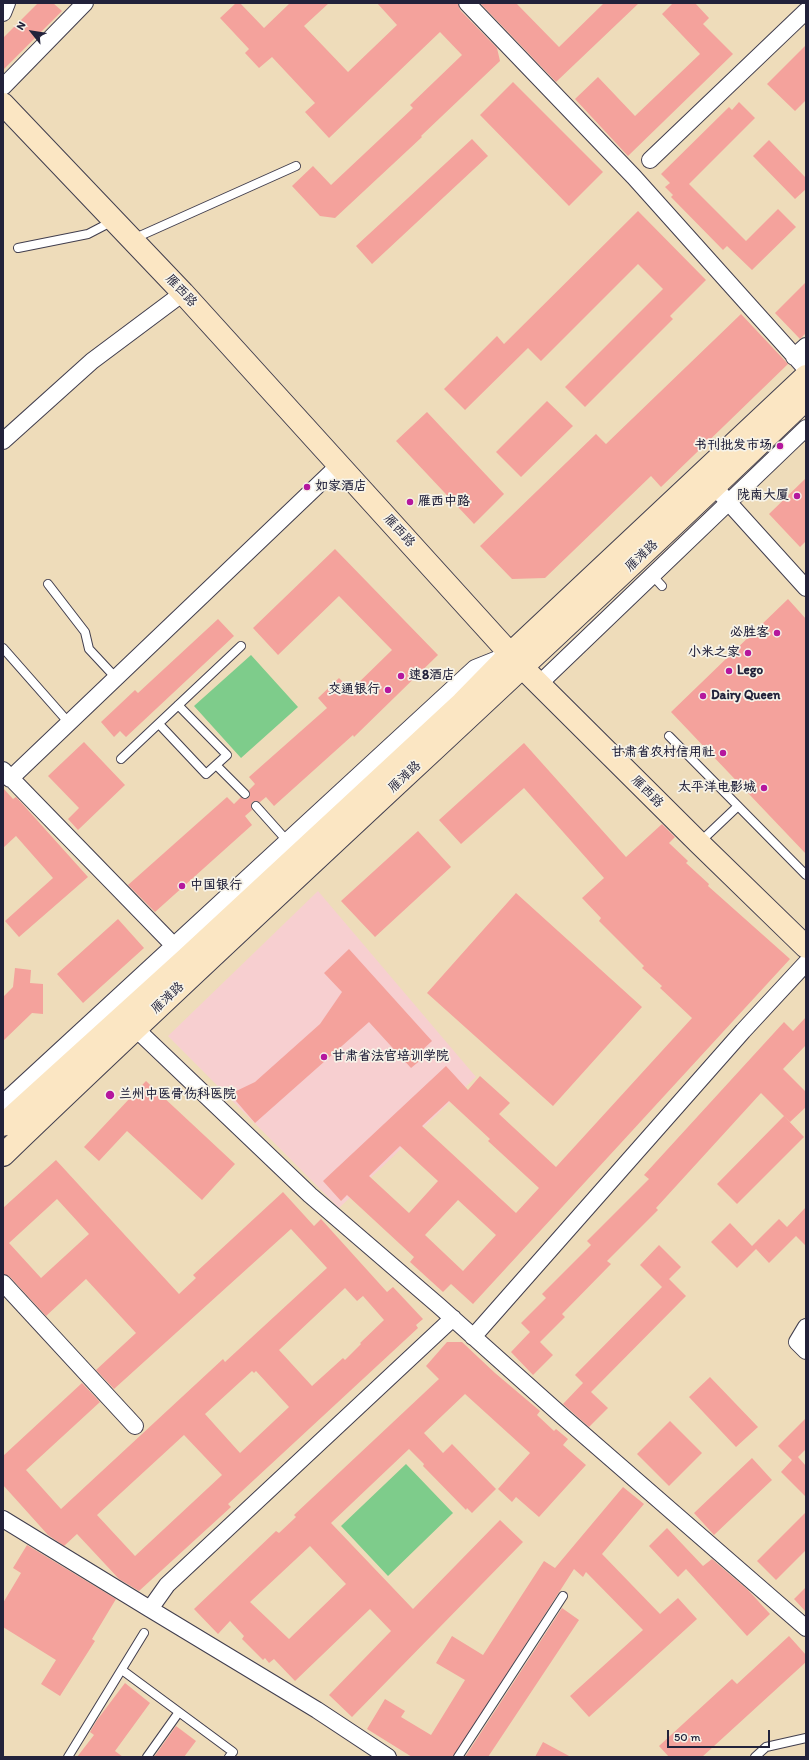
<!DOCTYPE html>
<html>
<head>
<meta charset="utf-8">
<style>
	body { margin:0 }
	#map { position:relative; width:809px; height:1760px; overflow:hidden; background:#eedcba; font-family:Itim,sans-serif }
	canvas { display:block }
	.frame { position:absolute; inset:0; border:4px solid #22223b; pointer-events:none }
	.north { position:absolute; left:12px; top:12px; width:40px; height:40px; -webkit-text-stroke:3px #f7f3e8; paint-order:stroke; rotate:300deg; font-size:11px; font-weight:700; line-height:16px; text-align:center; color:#22223b }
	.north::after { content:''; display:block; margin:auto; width:14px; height:18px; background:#22223b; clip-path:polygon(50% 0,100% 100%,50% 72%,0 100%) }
	.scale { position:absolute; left:667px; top:1730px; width:103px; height:18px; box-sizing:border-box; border:2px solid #22223b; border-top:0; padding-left:5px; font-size:12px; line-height:14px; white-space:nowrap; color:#22223b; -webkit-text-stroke:3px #f7f3e8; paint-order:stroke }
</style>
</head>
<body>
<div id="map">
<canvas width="809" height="1760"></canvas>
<div class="frame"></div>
<div class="north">N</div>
<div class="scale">50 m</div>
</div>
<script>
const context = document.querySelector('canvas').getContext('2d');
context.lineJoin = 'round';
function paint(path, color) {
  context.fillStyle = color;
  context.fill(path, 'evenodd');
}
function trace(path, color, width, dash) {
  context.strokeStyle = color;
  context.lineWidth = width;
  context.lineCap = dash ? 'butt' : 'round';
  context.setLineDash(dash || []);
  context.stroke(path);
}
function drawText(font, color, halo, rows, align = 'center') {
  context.font = font + ' Itim,"LXGW WenKai TC",sans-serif';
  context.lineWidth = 3.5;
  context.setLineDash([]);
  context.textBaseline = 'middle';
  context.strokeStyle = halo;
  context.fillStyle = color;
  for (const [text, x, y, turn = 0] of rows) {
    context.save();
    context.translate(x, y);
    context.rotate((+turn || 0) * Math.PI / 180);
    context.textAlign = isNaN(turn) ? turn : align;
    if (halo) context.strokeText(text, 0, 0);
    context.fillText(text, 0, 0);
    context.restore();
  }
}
const built = new Path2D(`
	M318,891L476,1077L339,1208L168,1036Z`);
const green = new Path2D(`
	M251,655L298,707L241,758L194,706Z
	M406,1464L453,1513L388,1576L341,1526Z`);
const building = new Path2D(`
	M38,3H53L62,11L3,70V38Z
	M236,3H240L264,28L290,3H329L304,26L348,72L397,25L377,3H458L460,10L497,48L500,61L421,136L422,137L335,218L320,216L292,186L313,166L331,185L413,108L410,105L462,55L440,32L329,138L305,112L315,103L272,57L259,68L245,53L249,49L220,18Z
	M480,3H516L559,47L604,3H639L556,82Z
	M673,3H695L709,18L703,24L733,54L628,156L575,99L598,77L635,116L700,54L662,14Z
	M806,45V100L795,111L767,84Z
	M513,82L603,172L569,206L480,115Z
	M739,102L755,118L689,184L746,241L778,209L796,227L752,270L727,246L723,250L671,197L673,195L665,187L670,183L661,174L729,107L732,110Z
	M472,139L488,156L372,264L356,246Z
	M769,140L806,178V189L795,199L753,156Z
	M638,211L706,280L670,316L673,319L585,407L565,387L663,289L638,264L541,361L528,348L465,410L444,389L497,336L504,344Z
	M806,282V333L800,339L775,313Z
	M741,314L788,364L661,487L651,476L545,578L512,579L480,546L596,434L606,444Z
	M547,401L573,426L521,477L496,452Z
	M427,412L504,494L474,524L396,441Z
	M806,478V541L800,547L769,514Z
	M335,549L438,655L354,737L353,735L274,806L266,797L260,802L255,801L252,802L251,807L252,810L245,816L252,825L155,912L128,885L227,797L234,804L241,797L244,799L249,798L250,795L249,790L255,784L249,777L327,708L318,698L339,678L351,690L392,650L339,596L278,655L253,628Z
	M788,599L806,619V854L671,712Z
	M218,619L234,636L126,737L120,731L114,737L101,722L135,690L138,693Z
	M84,742L125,785L78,830L68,819L79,808L48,776Z
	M524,743L626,857L662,824L675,837L669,843L688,861L686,863L709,884L708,886L790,959L473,1304L451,1284L443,1292L410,1262L414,1257L347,1195L341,1201L323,1181L446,1066L468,1090L480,1076L510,1103L499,1114L556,1167L692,1018L660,988L662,986L642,968L644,966L599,921L601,918L582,898L604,878L524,788L461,844L439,820ZM449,1101L490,1139L488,1141L539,1188L516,1213L422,1126ZM400,1146L438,1181L409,1213L369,1176ZM458,1200L496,1235L463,1271L425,1235Z
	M3,788L13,799L16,797L18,799L88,877L19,937L5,921L53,878L16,836L3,848Z
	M418,831L451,867L375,937L341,901Z
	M516,893L642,1007L553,1106L427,993Z
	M118,919L144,948L83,1003L57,974Z
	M349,949L432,1041L419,1053L423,1058L411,1068L369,1022L255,1123L230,1094L255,1082L320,1024L342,992L324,973Z
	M15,968L31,970L30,983L43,984V1014L32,1013L3,1041V997L13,987Z
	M806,1017V1045L783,1069L806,1092V1107L790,1122L761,1093L656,1208L658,1210L607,1261L611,1264L562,1314L565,1317L540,1342L553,1355L533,1375L511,1352L530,1332L521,1323L546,1298L542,1294L591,1245L587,1241L649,1179L644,1175L784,1022L793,1031Z
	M146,1081L235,1164L202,1200L127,1131L99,1161L84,1147Z
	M784,1116L804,1137L737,1204L717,1184Z
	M56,1160L179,1294L196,1278L193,1275L283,1192L314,1226L321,1219L387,1292L393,1287L423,1319L416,1325L418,1328L228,1504L231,1507L139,1591L119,1579L77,1534L64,1546L48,1535L3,1485V1456L82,1383L100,1402L26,1470L61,1509L223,1359L225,1362L327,1268L291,1229L114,1389L96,1370L136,1333L86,1279L46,1316L10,1277L3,1274V1208ZM57,1199L89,1234L41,1278L9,1243ZM345,1288L357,1301L363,1296L384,1320L360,1343L361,1344L345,1360L343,1358L312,1386L279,1350ZM252,1371L254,1373L256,1371L289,1407L240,1453L205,1414ZM184,1435L222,1475L135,1556L97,1515Z
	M806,1207V1246L796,1236L769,1263L756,1249L737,1268L711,1242L730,1223L752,1246L779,1219L787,1227Z
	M659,1245L681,1267L669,1279L686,1296L591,1392L608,1408L589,1427L563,1404L583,1383L575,1375L662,1287L640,1265Z
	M447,1342H462L495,1373L540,1411L537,1415L554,1431L556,1429L568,1439L563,1445L586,1465L539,1517L516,1497L512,1502L498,1489L530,1453L465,1394L424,1433L443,1453L452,1444L496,1489L472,1513L467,1508L466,1510L423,1466L424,1464L409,1449L331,1523L413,1609L500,1520L523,1542L352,1717L329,1695L391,1631L370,1609L295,1681L274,1659L269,1663L265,1658L263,1660L242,1639L244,1636L230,1621L218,1634L194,1609L276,1531L279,1533L296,1517L294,1515L439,1379L426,1366ZM310,1546L346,1584L289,1639L250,1602Z
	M710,1377L758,1427L736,1447L689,1397Z
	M806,1418V1449L798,1457L806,1466V1497L781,1472L792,1460L778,1446Z
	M670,1421L702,1453L669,1486L637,1454Z
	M752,1458L772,1480L714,1535L694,1513Z
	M623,1487L644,1504L602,1554L660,1614L678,1598L697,1619L589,1717L570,1696L643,1630L586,1572L583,1577L574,1569L453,1757H412L367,1729L385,1699L405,1711L401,1717L431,1735L465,1680L436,1663L452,1636L483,1655L544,1561L555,1568Z
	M806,1512V1550L776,1580L757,1561Z
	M667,1528L703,1566L712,1559L748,1590L770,1614L747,1636L686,1569L678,1577L649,1546Z
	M27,1545L116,1599L92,1639L95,1641L60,1696L41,1684L56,1660L3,1627V1603L21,1573L13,1568Z
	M806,1587V1612L794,1599Z
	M562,1608L579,1620L488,1757H465Z
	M789,1636L806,1655V1662L702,1757H669L659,1746L732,1679L737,1684Z
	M125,1683L150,1703L115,1751L123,1757H77L94,1735L90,1732L97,1720Z
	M176,1726L196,1741L184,1757H154Z
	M543,1742L571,1757H535Z`);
const lane = new Path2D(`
	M133,239L296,166
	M18,248L88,234L113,221
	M652,575L662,586
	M48,584L85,632L89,649L116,678
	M3,648L69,723
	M159,724L206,774L227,755L178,705
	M669,736L806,875
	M121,759L241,646
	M216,765L245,794
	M256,806L289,843
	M699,843L738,806
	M122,1670L233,1752L229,1757
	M68,1757L144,1633
	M147,1757L179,1712
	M458,1757L563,1596
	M755,1757L766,1747L806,1738`);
const street = new Path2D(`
	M467,3L634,177L806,369
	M3,13L7,3
	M3,87L85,3
	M650,160L806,11
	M794,357L806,346
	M3,441L92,361L183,293
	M721,494L806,588
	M539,684L806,428
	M3,770L182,954
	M10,779L339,465
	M135,1028L310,1195L439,1306L561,1415L806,1628
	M3,1103L475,668L505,656
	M3,1283L135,1426
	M806,1327L797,1342L806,1351
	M473,1337L743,1031L806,963
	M3,1519L150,1609
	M388,1757L317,1710L150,1609L167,1585L453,1318`);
const secondary = new Path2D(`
	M3,104L183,293L523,668L699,843L806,947
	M3,1125L186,959L462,703L510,654L806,376
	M3,1155C268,900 541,654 806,399`);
const markers = [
	[780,446,4,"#b5179e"],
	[307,487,4,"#b5179e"],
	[797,496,4,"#b5179e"],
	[410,502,4,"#b5179e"],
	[777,633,4,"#b5179e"],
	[748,653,4,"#b5179e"],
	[729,671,4,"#b5179e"],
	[401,676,4,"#b5179e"],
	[388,690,4,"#b5179e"],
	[703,696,4,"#b5179e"],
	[723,753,4,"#b5179e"],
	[764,788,4,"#b5179e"],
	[182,886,4,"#b5179e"],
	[324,1057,4,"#b5179e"],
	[110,1095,5,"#b5179e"]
];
const streetNames = [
	["雁西路",181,291,47],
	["雁西路",399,531,48],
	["雁滩路",642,556,-43],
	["雁滩路",405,777,-43],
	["雁西路",647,792,45],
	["雁滩路",168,998,-43]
];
const poiNames = [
	["书刊批发市场",772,446,"right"],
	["如家酒店",315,487],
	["陇南大厦",789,496,"right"],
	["雁西中路",418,502],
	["必胜客",769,633,"right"],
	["小米之家",740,653,"right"],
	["Lego",737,671],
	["速8酒店",409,676],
	["交通银行",380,690,"right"],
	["Dairy Queen",711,696],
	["甘肃省农村信用社",715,753,"right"],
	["太平洋电影城",756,788,"right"],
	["中国银行",190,886],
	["甘肃省法官培训学院",332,1057],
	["兰州中医骨伤科医院",119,1095]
];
paint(built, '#f7cfd0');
paint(green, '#7ecc8b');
paint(building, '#f4a29c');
trace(lane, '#413e4e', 10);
trace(street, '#413e4e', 18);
trace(secondary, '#413e4e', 24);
trace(lane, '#fff', 8);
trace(street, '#fff', 16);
trace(secondary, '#fbe6c3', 22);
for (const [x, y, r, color] of markers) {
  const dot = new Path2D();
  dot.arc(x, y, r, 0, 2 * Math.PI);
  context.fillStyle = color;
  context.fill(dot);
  trace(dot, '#f7f3e8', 1.5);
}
drawText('13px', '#22223b', '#f7f3e8', streetNames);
drawText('bold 13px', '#22223b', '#f7f3e8', poiNames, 'left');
</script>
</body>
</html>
